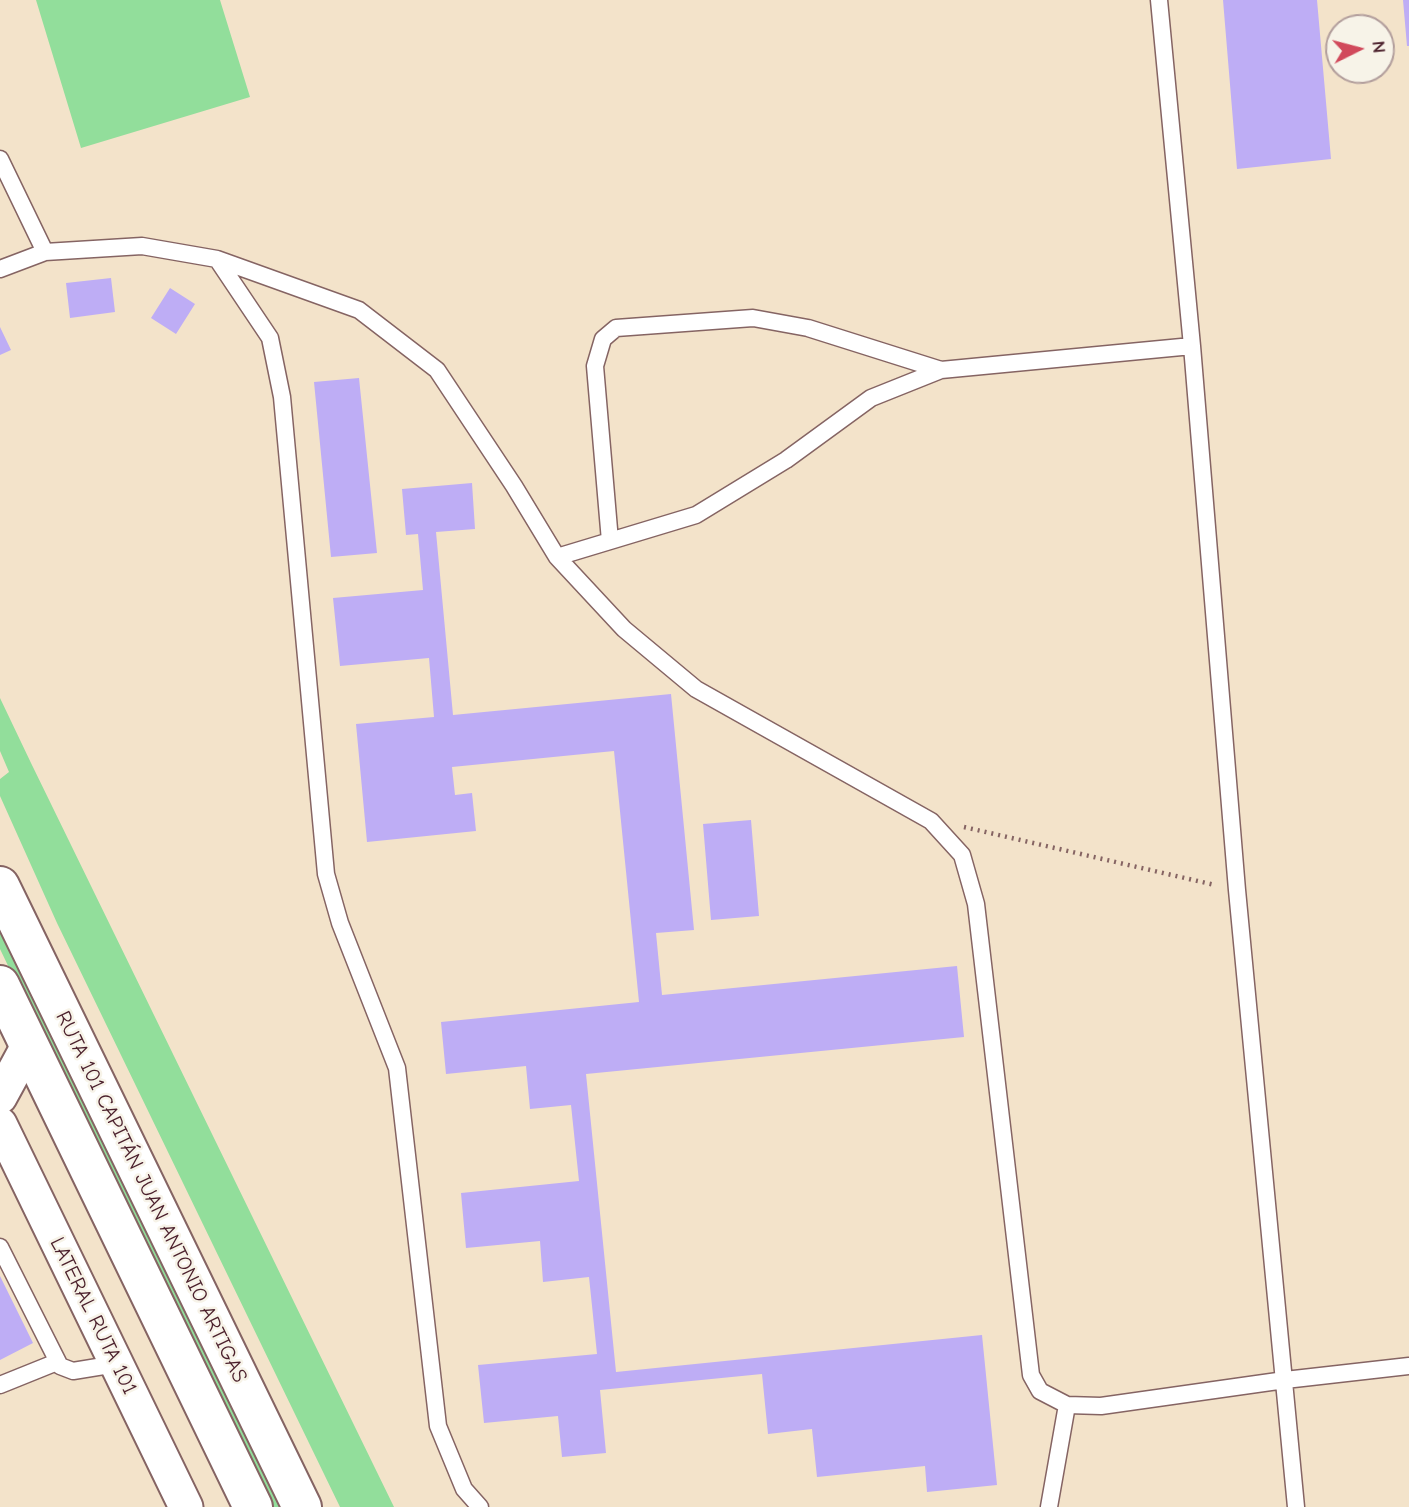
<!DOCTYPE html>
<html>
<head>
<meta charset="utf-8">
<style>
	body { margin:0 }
	#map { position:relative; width:1409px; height:1507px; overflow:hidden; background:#f3e3ca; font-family:"Comic Neue",sans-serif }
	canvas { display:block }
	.north { position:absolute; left:1325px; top:14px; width:70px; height:70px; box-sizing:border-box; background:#f7f3e8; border:2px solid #b29e9c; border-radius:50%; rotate:84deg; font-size:19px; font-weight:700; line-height:28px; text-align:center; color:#4a1f2b }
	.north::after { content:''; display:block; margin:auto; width:24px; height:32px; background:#d1495b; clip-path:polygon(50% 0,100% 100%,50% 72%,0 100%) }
</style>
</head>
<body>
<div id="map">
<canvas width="1409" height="1507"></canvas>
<div class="north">N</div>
</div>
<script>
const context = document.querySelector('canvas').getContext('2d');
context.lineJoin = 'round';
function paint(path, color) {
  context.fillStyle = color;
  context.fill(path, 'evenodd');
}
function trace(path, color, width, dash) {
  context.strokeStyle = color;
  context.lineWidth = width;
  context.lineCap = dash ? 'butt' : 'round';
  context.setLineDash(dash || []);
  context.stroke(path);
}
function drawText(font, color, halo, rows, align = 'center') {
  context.font = font + ' "Comic Neue",sans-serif';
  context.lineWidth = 5;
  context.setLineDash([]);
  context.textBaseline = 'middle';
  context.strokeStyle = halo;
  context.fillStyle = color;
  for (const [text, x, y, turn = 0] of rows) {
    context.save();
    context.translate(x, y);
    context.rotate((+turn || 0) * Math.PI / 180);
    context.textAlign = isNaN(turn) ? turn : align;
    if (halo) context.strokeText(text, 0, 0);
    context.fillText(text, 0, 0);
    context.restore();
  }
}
const green = new Path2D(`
	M36,0H220L250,97L81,148Z
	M0,698L31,763L394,1507H340L57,923L0,796V779L9,772L0,751Z
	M0,925L280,1507H268L0,949Z`);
const building = new Path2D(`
	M1223,0H1317L1331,159L1237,169Z
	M1403,0H1409V46H1407Z
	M111,278L115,312L70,318L66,283Z
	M170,288L195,304L176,334L151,318Z
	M0,327L11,350L0,355Z
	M359,378L377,553L331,557L314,382Z
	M472,483L475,529L436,532L453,715L671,694L694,930L656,933L662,995L957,966L964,1037L586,1074L616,1372L982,1335L997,1485L927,1492L925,1466L817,1477L812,1429L768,1434L762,1374L600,1390L606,1453L562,1457L558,1416L484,1423L478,1365L597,1354L589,1277L543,1282L540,1241L466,1248L461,1193L579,1181L571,1105L530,1109L526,1066L446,1074L441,1022L639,1002L614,751L452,767L455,795L472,793L476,831L367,842L356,724L434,717L429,658L340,666L333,598L423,590L418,534L406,535L402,489Z
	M751,820L759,916L711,920L703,824Z
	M0,1276L33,1343L0,1360Z`);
const path = new Path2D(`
	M964,827L1215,885`);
const lane = new Path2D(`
	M1159,0L1192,346L1237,890L1296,1507
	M0,159L45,252
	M217,259L270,338L282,397L326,874L340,923L397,1068L438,1426L464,1489L480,1507
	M0,269L45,252L142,246L217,259L359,310L437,370L514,486L557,557L624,629L696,689L931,821L962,855L976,904L1031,1375L1040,1391L1067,1405L1101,1406L1285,1380L1409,1366
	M610,541L595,366L603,339L616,328L753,318L808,328L941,370
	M557,557L696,515L786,460L871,398L941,370L1192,346
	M0,1247L60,1366L73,1371L116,1364
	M0,1385L57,1362
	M1049,1507L1067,1405`);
const street = new Path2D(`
	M0,1097L29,1044
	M0,1124L186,1507`);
const highway = new Path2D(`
	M0,886L302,1507
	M0,985L253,1507`);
const streetNames = [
	["RUTA 101 CAPITÁN JUAN ANTONIO ARTIGAS",151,1197,64],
	["LATERAL RUTA 101",93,1316,64]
];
paint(green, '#92de9b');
paint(building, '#beadf5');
trace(lane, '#856463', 19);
trace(street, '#856463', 37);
trace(highway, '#856463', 42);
trace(path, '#856463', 4.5, [2, 5]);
trace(lane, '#fff', 16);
trace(street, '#fff', 33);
trace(highway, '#fff', 38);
drawText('21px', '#4a1f2b', '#f7f3e8', streetNames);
</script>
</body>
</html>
